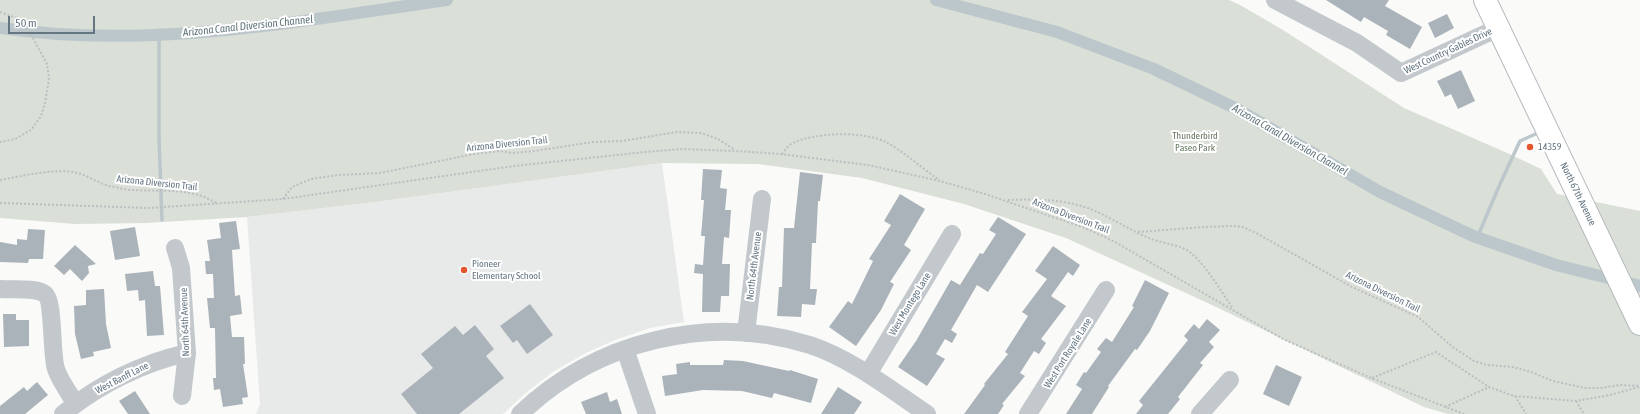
<!DOCTYPE html>
<html>
<head>
<meta charset="utf-8">
<style>
	body { margin:0 }
	#map { position:relative; width:1640px; height:414px; overflow:hidden; background:#fafaf8; font-family:"Asap Condensed",sans-serif }
	canvas { display:block }
	.scale { position:absolute; left:8px; top:16px; width:87px; height:18px; box-sizing:border-box; border:2px solid #657683; border-top:0; padding-left:5px; font-size:12px; line-height:14px; white-space:nowrap; color:#657683; -webkit-text-stroke:3px #fff; paint-order:stroke }
</style>
</head>
<body>
<div id="map">
<canvas width="1640" height="414"></canvas>
<div class="scale">50 m</div>
</div>
<script>
const context = document.querySelector('canvas').getContext('2d');
context.lineJoin = 'round';
function paint(path, color) {
  context.fillStyle = color;
  context.fill(path, 'evenodd');
}
function trace(path, color, width, dash) {
  context.strokeStyle = color;
  context.lineWidth = width;
  context.lineCap = dash ? 'butt' : 'round';
  context.setLineDash(dash || []);
  context.stroke(path);
}
function drawText(font, color, halo, rows, align = 'center') {
  context.font = font + ' "Asap Condensed",sans-serif';
  context.lineWidth = 4;
  context.setLineDash([]);
  context.textBaseline = 'middle';
  context.strokeStyle = halo;
  context.fillStyle = color;
  for (const [text, x, y, turn = 0] of rows) {
    context.save();
    context.translate(x, y);
    context.rotate((+turn || 0) * Math.PI / 180);
    context.textAlign = isNaN(turn) ? turn : align;
    if (halo) context.strokeText(text, 0, 0);
    context.fillText(text, 0, 0);
    context.restore();
  }
}
const built = new Path2D(`
	M662,163L684,322L650,328L615,340L586,353L553,372L528,391L503,414H256L260,404L247,217L375,202Z`);
const green = new Path2D(`
	M0,0H1229L1242,6L1283,30L1404,108L1505,152L1541,169L1557,194L1640,211V414H1448L1424,407L1212,305L1066,238L964,204L862,178L758,164L662,163L375,202L247,217L146,223L75,224L0,218Z`);
const stream = new Path2D(`
	M159,36V138L162,220
	M1477,238L1500,184L1520,141L1540,132`);
const canal = new Path2D(`
	M936,0L1057,32L1154,69L1237,109L1380,192L1473,236L1556,265L1640,286
	M0,28C150,50 299,21 447,0`);
const building = new Path2D(`
	M1326,0H1389L1385,6L1422,27L1410,49L1386,35L1388,31L1364,17L1361,22Z
	M1447,14L1454,28L1435,38L1428,23Z
	M1461,70L1475,101L1458,109L1451,94L1445,97L1437,81Z
	M703,169L722,170L720,188L727,189L725,210H731L729,238L724,237L722,264H730L729,296H721L720,312H702L703,274L694,273L695,264L703,265L705,236H701L704,200H701Z
	M800,172L823,175L820,201H818L816,243H812L810,289H817L815,305L802,304L801,317L777,316L779,287H782L784,228H794Z
	M900,194L925,209L904,245L911,250L890,282L894,284L881,310L856,346L829,327L848,301L852,304L873,261L869,259L891,225L884,221Z
	M998,217L1026,234L988,292L977,285L951,330L957,334L952,343L945,339L936,354L945,359L927,386L898,367L916,341L951,280L960,285L980,253L983,254L996,234L989,230Z
	M236,221L240,249L232,250L235,296L240,295L242,314L230,316L232,337H244L245,364H243L248,397L242,398L243,404L223,407L220,389L214,390L213,378H216L215,328H210L207,298H214L213,274H206L205,261H210L207,240L221,238L219,223Z
	M135,227L140,256L115,260L110,231Z
	M28,229L45,230L43,259H29L28,263L0,262V242L17,245V239L27,240Z
	M75,245L96,264L88,266L89,273L82,281L70,269L64,275L54,266Z
	M1053,246L1080,265L1073,276L1068,272L1051,296L1066,306L1041,339L1046,343L1039,354L1034,351L1020,373L1025,376L1002,404L1004,405L998,414H964L985,385L984,384L1008,354L1005,352L1028,316L1022,312L1047,279L1035,271Z
	M153,271L155,286H160L164,335L147,336L145,300L139,301L138,290L127,291L125,274Z
	M1145,280L1169,293L1150,331L1137,350L1135,349L1108,386L1109,387L1092,414H1066L1082,389L1076,385L1084,372L1086,373L1101,352L1097,349L1106,338L1112,342L1134,307L1132,306Z
	M104,289L106,324L111,348L93,352L94,356L81,359L75,334L74,306L86,305V290Z
	M530,304L553,335L527,354L517,340L513,343L500,326Z
	M3,314H16V320H29V346L4,347Z
	M1207,319L1220,330L1209,342L1214,347L1200,363L1203,365L1178,397L1180,399L1168,414H1136L1143,405L1139,401L1188,340L1184,336L1194,324L1199,329Z
	M475,325L494,349L486,356L504,378L459,414H417L401,394L433,368L421,354L455,326L463,335Z
	M724,360L743,361L789,371L790,370L818,379L811,403L774,393L772,398L742,391L703,390L665,396L662,376L677,374L676,364L690,362V365H723Z
	M1276,365L1302,377L1289,406L1263,394Z
	M37,382L48,395L25,414H0V406L24,387L27,391Z
	M838,387L862,402L854,414H821Z
	M135,391L150,414H128L119,401Z
	M607,392L610,402L617,399L622,414H586L581,402Z`);
const path = new Path2D(`
	M0,12L17,18L26,25L47,64L49,79L45,103L41,116L31,130L15,139L0,142
	M782,154C785,151 788,145 793,143C816,132 863,131 886,142C904,152 922,168 939,180
	M0,180C23,176 49,169 73,172C86,174 98,183 109,186C117,187 125,190 133,190C162,192 191,187 216,203
	M283,199L292,187L311,179L338,175L380,173L474,154L499,151L513,153L534,151L593,142L622,141L677,132L701,133L718,139L735,150
	M1008,200C1037,199 1068,199 1095,211C1114,219 1131,231 1149,238C1162,244 1182,244 1192,254C1208,268 1220,290 1232,307
	M0,203L149,208L283,199L514,166L645,152L682,149L736,151L781,154L868,165L940,181L985,194L1085,228L1115,242L1283,339L1371,378L1464,414
	M1138,232L1204,227L1233,226L1243,227L1258,234L1352,287L1418,317L1454,348L1474,361L1487,365L1513,367L1531,372L1553,381L1585,388H1601L1620,385L1640,386
	M1372,378L1436,352L1489,387L1514,396L1576,401L1610,395L1639,387
	M1515,396L1526,414
	M1576,401L1584,414
	M1445,407L1489,387`);
const minor = new Path2D(`
	M1275,0L1357,43L1401,73L1498,28
	M175,248L181,268L187,353L182,396
	M0,289C13,290 35,287 45,294C54,301 51,354 56,369C60,381 69,393 76,404
	M746,333L762,199
	M625,349L647,414
	M868,374L952,234
	M63,414C98,385 142,363 187,353
	M520,414C596,341 708,313 810,345C852,359 890,389 927,414
	M1028,414L1106,290
	M1200,414L1230,380`);
const major = new Path2D(`
	M1485,0L1640,324`);
const markers = [
	[1530,147,4,"#e4572e"],
	[464,270,4,"#e4572e"]
];
const streetNames = [
	["West Country Gables Drive",1448,51,-25],
	["Arizona Diversion Trail",507,144,-6],
	["Arizona Diversion Trail",157,183,6],
	["North 67th Avenue",1578,194,64],
	["Arizona Diversion Trail",1071,216,21],
	["North 64th Avenue",754,266,-83],
	["Arizona Diversion Trail",1383,292,26],
	["West Montego Lane",910,304,-59],
	["North 64th Avenue",185,322,-92],
	["West Port Royale Lane",1068,353,-58],
	["West Banff Lane",122,378,-27]
];
const parkNames = [
	["Thunderbird",1195,136],
	["Paseo Park",1195,148]
];
const poiNames = [
	["14359",1538,147],
	["Pioneer",472,264],
	["Elementary School",472,276]
];
const waterNames = [
	["Arizona Canal Diversion Channel",248,26,-6],
	["Arizona Canal Diversion Channel",1290,140,30]
];
paint(built, '#e8e9e9');
paint(green, '#dadfd7');
trace(stream, '#bbc7cb', 3.5);
trace(canal, '#bbc7cb', 12);
paint(building, '#aab3b9');
trace(major, '#b5babe', 24);
trace(path, '#bbbfc2', 2, [2, 2]);
trace(minor, '#c3c8cc', 18);
trace(major, '#fff', 22);
for (const [x, y, r, color] of markers) {
  const dot = new Path2D();
  dot.arc(x, y, r, 0, 2 * Math.PI);
  context.fillStyle = color;
  context.fill(dot);
  trace(dot, '#fff', 1.5);
}
drawText('10px', '#657683', '#fff', streetNames);
drawText('10px', '#687a64', '#fff', parkNames);
drawText('10px', '#657683', '#fff', poiNames, 'left');
drawText('italic 11px', '#60757c', '#fff', waterNames);
</script>
</body>
</html>
